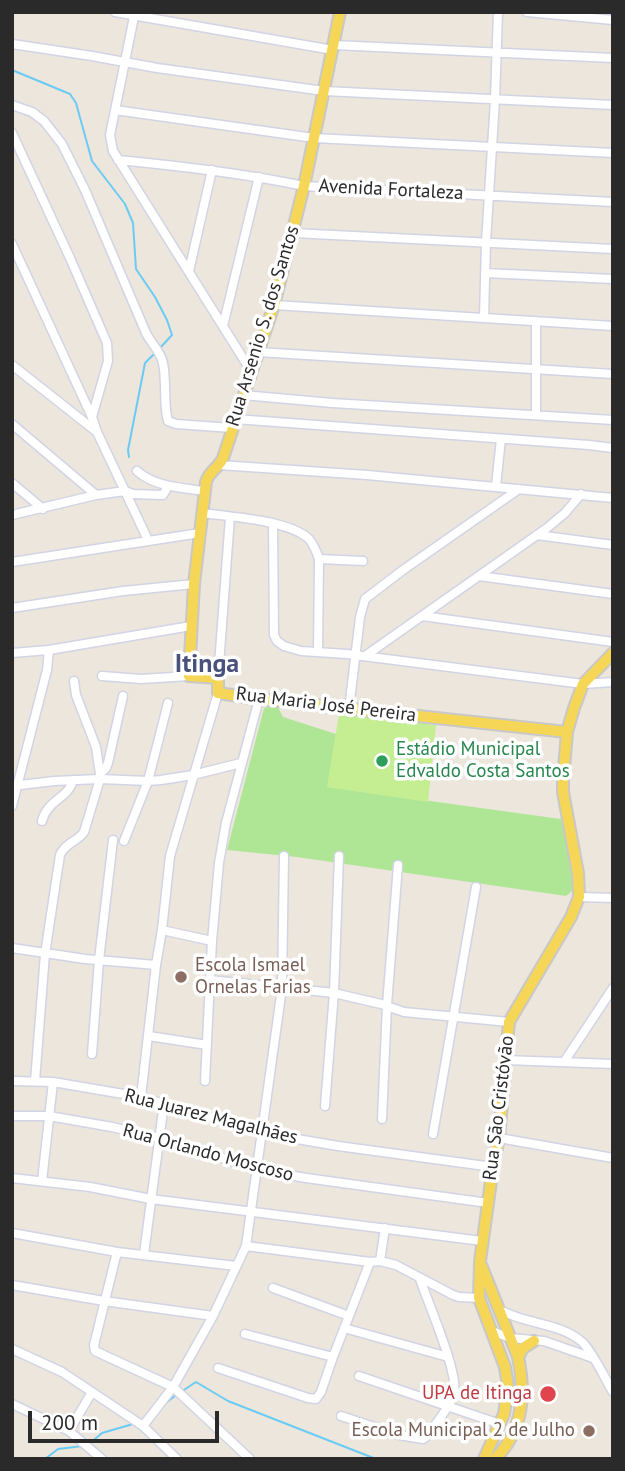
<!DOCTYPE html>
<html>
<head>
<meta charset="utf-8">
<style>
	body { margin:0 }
	#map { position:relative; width:625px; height:1471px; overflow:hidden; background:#ede6dc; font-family:"PT Sans",sans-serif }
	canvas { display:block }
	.frame { position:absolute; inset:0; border:14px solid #2a2a2a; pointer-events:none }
	.scale { position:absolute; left:28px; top:1411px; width:191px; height:32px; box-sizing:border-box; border:4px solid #2a2a2a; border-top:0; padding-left:9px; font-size:21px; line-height:24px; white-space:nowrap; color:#2a2a2a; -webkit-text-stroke:5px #fff; paint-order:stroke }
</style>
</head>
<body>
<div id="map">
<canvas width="625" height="1471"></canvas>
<div class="frame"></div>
<div class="scale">200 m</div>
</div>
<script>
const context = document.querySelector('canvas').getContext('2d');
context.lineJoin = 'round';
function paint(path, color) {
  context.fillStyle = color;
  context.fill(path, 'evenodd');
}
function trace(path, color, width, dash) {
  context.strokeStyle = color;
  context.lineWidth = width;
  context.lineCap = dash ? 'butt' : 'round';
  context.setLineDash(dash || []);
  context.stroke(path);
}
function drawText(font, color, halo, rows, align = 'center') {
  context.font = font + ' "PT Sans",sans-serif';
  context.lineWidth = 7;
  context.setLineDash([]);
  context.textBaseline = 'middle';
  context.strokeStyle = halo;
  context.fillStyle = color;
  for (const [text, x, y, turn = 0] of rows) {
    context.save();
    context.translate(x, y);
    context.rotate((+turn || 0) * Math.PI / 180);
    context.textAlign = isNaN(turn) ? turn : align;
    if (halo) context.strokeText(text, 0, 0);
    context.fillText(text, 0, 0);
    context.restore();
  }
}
const green = new Path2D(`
	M277,705L283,717L336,734L328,787L568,820L579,885L566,896L297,857L227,850L264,708Z`);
const pitch = new Path2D(`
	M339,714L436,725L428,802L327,787Z`);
const stream = new Path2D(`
	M12,70L70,94L76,103L92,161L125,204L133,223L136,269L155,297L167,320L172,335L160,348
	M129,457L128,450L145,363L156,352
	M181,1392L196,1382L228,1401L376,1459
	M167,1402L176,1395
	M88,1445L102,1433L133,1424
	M45,1459L58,1449L83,1446`);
const minor = new Path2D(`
	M115,12L333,50
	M135,12L110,135L113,151L251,371
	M527,12L613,20
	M12,44L92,56L157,68L324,91L613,105
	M334,45L613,58
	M12,105L32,112L44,121L62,144L85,190L146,333C151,343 161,352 163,363C167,382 163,405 168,421L176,424L232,428
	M115,110L314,138L613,153
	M12,133L70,258L107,343L108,361L92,417
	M118,160C181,166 242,173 304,186L613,202
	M293,233L613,249
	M12,244L92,417L97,432L148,540
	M189,271L212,170
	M485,273L613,279
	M274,305L613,326
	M484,318L486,242L495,100L498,12
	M223,326L259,177
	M258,352L613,374
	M12,365L97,432
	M243,395L332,403L613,420
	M536,414V321
	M235,419L589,445L613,448
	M12,424L96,495
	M219,465L367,475L613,498
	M137,471C155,487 182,488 205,491
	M12,483L43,509
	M496,486L501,439
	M203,513C231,517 289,520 309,539C314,545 317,553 319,559L318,652
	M12,515L96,495L125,491L133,494L163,495L168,486
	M273,523L274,635L277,641L284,646L301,651L347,654L583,684L613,682
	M537,535L613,545
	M319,559L363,561
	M12,562L200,533
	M479,576L613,594
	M12,608L123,591L194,584
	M422,616L613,642
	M12,653L49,650L191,626
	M365,656L547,528L565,513L581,494
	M102,676L141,679L189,676
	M218,678L230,517
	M349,709L360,617L365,599L403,570L519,489
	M100,774L106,768L108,763L123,696
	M12,786L54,781L100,779L148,781L161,780L193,775L241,763
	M12,806L47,670L49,650
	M42,821C48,799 69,798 73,780
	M124,841L148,781L168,703
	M579,897L613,898
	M162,930L212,941
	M12,948L85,959L156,965
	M210,980L334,993L381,1004L404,1012L509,1022
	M149,1036L207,1045
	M92,1054L99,960L113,840
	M506,1060L613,1064
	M564,1062L613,988
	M12,1081L53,1082L141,1097L262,1133L338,1146L493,1167
	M35,1081L45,954L60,855C65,843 77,842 84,832L100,779V774L96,747L76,695L74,681
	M205,1081L212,941L219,863L226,823L259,699
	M141,1097L156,965L162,930L170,856L218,693
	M325,1106L334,993L339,856
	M12,1116H49L112,1127L159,1138L256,1169L306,1178L488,1203
	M382,1119L387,1005L398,865
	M433,1134L476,887
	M499,1138L613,1158
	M12,1178L90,1187L151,1199L482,1241
	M42,1181L53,1082
	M12,1233L117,1252L236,1266
	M246,1246L370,1262L380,1261L396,1265L453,1295L459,1297L479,1298
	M117,1252L94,1345L95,1351L173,1387L250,1459
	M144,1254L164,1103
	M380,1261L385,1228
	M12,1285L104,1301L213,1316
	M273,1288L349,1316
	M500,1310C525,1324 559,1323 581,1341C592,1350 605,1379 613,1392
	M344,1328L448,1357
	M492,1331L510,1338L544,1341L593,1358
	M245,1334L333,1357
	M12,1349L62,1372L143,1426L177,1459
	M218,1368L308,1398L316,1399L321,1392L333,1357L370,1262
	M359,1376L500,1424
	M12,1404L69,1431L102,1459
	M341,1416L399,1435L423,1439L427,1436C434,1426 452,1404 454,1394C459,1373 428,1303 420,1279
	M143,1426L173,1387L213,1316L246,1246L282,988L284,856
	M69,1431L92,1392`);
const major = new Path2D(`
	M340,12L304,186L274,305L223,458C218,469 209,471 206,482L194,584L189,676L218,678V693L259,699L567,732
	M482,1267L518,1357C526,1394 523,1431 495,1459
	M518,1357L523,1348L534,1341
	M484,1459L504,1414L508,1386L505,1367L479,1298L480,1261L493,1167L499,1138L509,1022L571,917L579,897L578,873L563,792V780L567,732L574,708L583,684L613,653`);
const markers = [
	[382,761,7,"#2e9e5b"],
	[181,977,7,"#8d6e63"],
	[548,1394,9,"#e0444e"],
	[589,1431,7,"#8d6e63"]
];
const streetNames = [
	["Avenida Fortaleza",391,190,3],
	["Rua Arsenio S. dos Santos",263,326,-73],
	["Rua Maria José Pereira",326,705,7],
	["Rua São Cristóvão",499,1108,-83],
	["Rua Juarez Magalhães",211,1117,14],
	["Rua Orlando Moscoso",208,1153,15]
];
const leisureNames = [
	["Estádio Municipal",396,750],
	["Edvaldo Costa Santos",396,772]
];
const educationNames = [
	["Escola Ismael",195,966],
	["Ornelas Farias",195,988],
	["Escola Municipal 2 de Julho",575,1431,"right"]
];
const healthNames = [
	["UPA de Itinga",532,1394]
];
const districtNames = [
	["Itinga",207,665]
];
paint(green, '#afe696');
paint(pitch, '#c4ee91');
trace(stream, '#6acbf4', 2);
trace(minor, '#d1d4e4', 11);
trace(major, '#c8c8c8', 14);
trace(minor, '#fff', 8);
trace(major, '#f6d657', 10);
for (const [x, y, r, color] of markers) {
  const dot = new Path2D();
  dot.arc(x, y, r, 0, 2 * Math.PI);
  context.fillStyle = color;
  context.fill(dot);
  trace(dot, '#fff', 2.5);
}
drawText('19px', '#2a2a2a', '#fff', streetNames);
drawText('19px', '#27864d', '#fff', leisureNames, 'left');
drawText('19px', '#785e54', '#fff', educationNames, 'left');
drawText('19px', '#be3a42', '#fff', healthNames, 'right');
drawText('bold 26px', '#49517d', '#fff', districtNames);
</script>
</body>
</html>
